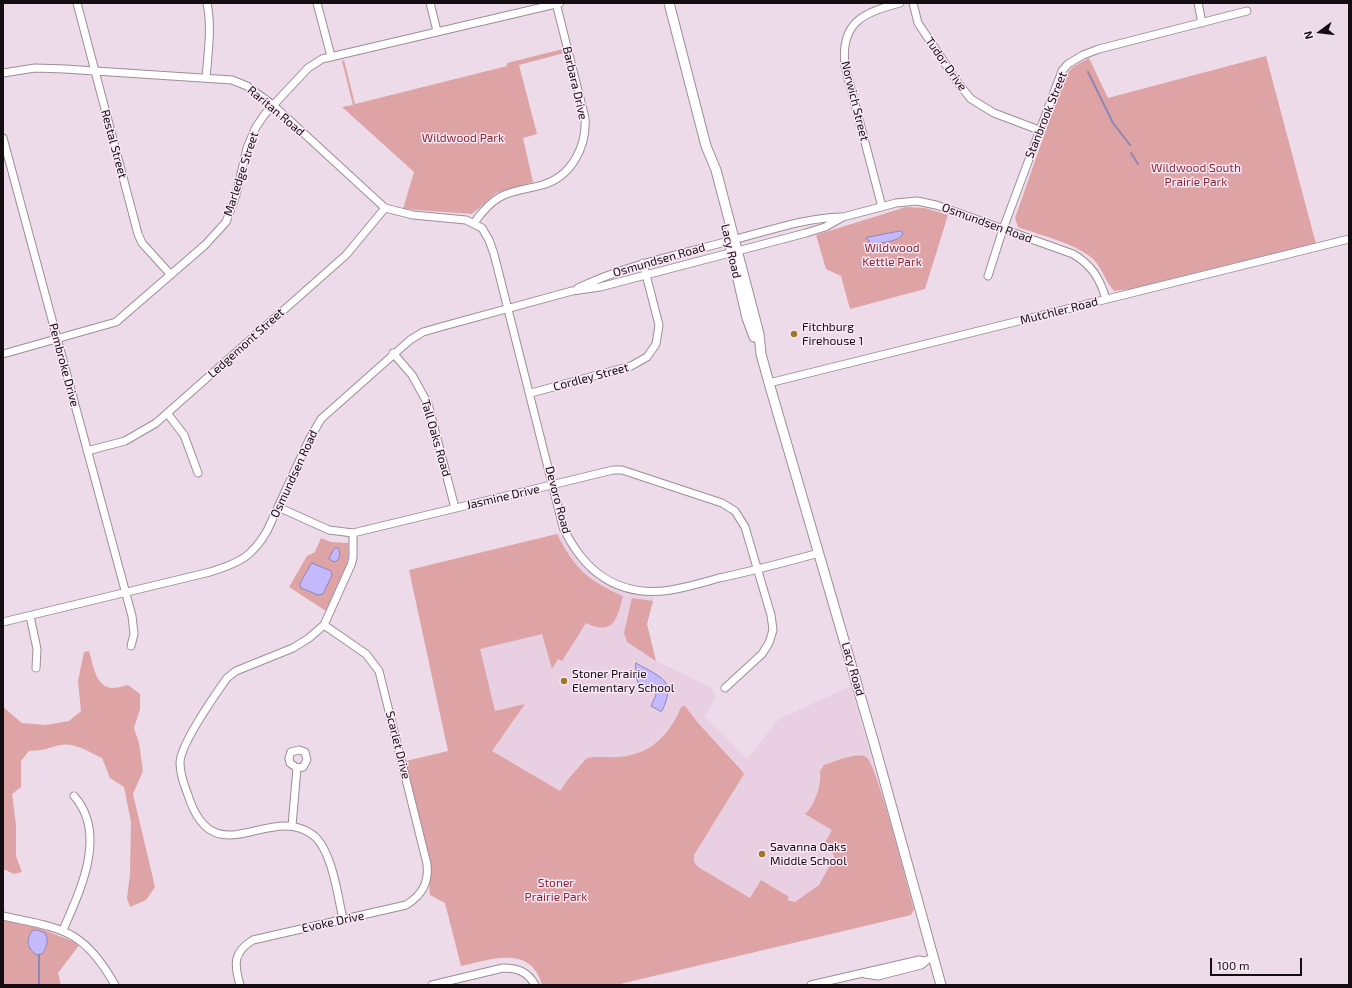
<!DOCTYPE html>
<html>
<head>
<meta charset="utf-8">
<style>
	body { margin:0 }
	#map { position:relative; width:1352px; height:988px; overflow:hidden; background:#eedbe9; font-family:"Exo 2",sans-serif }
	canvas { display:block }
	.frame { position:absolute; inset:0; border:4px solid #140e13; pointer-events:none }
	.north { position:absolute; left:1300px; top:12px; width:40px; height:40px; -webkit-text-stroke:3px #fbe8f6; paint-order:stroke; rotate:255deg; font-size:11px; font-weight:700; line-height:16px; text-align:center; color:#140e13 }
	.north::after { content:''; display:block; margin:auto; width:14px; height:18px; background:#140e13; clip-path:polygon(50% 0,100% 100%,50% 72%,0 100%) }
	.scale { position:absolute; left:1210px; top:958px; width:92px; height:18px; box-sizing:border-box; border:2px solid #140e13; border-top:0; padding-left:5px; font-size:12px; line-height:14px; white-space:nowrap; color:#140e13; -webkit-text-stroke:3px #fbe8f6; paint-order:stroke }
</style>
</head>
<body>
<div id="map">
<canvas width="1352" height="988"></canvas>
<div class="frame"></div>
<div class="north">N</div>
<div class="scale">100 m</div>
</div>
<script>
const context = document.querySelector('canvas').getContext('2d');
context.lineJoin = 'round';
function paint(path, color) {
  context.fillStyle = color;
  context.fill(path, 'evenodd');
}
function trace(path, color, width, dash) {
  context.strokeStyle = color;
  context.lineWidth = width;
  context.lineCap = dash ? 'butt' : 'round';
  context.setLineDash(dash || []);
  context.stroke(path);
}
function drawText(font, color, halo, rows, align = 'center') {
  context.font = font + ' "Exo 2",sans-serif';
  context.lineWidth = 3;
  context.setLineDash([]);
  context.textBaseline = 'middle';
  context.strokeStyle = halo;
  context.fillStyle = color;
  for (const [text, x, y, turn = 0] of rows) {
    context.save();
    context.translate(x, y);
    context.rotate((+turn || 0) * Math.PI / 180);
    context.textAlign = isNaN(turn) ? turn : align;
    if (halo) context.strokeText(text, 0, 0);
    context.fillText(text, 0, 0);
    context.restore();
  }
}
const built = new Path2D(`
	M560,533L564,541L581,565L601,582L622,592L654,597L647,624L656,661L712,688L715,698L705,716L747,759L779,719L851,686L914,909L911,915L660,975L468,830L409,570Z`);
const green = new Path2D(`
	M563,49L564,53L519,65L537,134L523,138L533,182L496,193L472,214L403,209L414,172L342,107L353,105L342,61L344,60L355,104L507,66V63Z
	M1266,56L1316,244L1132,289L1114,291C1105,281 1102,267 1092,258C1072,242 1042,236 1018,227L1015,218L1065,76L1073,67L1089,58L1108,98Z
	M906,207L925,208L948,215L925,289L850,309L841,276L826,269L816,235Z
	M557,534C574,568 588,581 623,596C617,619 614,636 586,623L562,661L558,659L552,669L542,634L480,649L495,711L525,704L492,751L560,791L569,778L587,758C597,756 607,758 618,757C650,755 670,735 681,707L685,706L698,723L742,771L744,774L694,855V862L698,867L750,898L761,880L789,897L787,900L795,902L819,885L834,858V855L830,850L823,846L832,830L805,814C815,806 822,783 820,771L824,765C835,762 855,752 866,757C877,763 908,889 914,909L911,915L616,985H542C531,944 490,960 461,966L445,903L430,895C428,885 432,880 430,868L402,762L448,751L409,570Z
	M321,538L331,542L348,543C352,566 336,590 326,611L289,587L307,556L315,552Z
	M632,598L653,601L647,624L656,661L627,642L624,633Z
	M89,651C93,663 95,687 112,688C117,688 123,686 128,685L140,694V709L134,728L139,743L143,771L133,794L155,887L146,900L130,907L127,898L130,874L131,822L124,787L110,778L102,758C89,752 75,742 60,745C48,748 42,751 29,751L21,761V787L12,794L16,825V856L22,872L14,874L3,869V707L22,723L46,725L69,721L81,711L78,681L84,652Z
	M3,920L39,928L80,944L58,973L61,985H3Z`);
const water = new Path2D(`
	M901,231L903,234C895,244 880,242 869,244L870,241L866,239V238Z
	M335,548H338L340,554L338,560L334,562L329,559Z
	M312,563L331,571L332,575L323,594L318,595L301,588L300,584Z
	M636,663C661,678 677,679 662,711H660L651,706L656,695L655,692L638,683L636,676Z
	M37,930L45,933C49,941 47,947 42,954L37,955C28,949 25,941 32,931Z`);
const stream = new Path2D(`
	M1088,72L1113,123L1130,145
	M1131,153L1138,164
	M39,955V985`);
const street = new Path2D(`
	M77,3L138,234L142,243L171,275
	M317,3L331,56
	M430,3L437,31
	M913,3L918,23L958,83L971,99L994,113L1039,130
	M1198,3L1202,23
	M3,73L35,68L65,69L232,80L247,86L273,105L385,208L413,215L466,220L482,228L489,240L494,254L563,527C583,570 614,595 663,591C682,589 701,583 719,578C753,571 786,562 819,553
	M206,78C208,54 212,27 207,3
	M3,138L132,616L134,634L131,646
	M882,207L845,66C840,23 863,12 900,3
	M474,223C481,213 489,203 500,197C512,190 528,189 542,185C571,177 587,147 585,118L556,3
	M988,276L1003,229L1062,71L1068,64L1083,55L1099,49L1247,11
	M578,288C626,265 678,255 729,241C765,232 803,218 841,217
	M393,353L412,375L428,404L455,508
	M3,354L116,322L205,245L226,222L236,195L247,148L256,127L265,114L308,68L322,59L560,3
	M769,383L1349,239
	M531,393L631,366L647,357L656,344L659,325L643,263
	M167,413L184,435L198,473
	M87,451L125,441L156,423L346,255L385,208
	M278,507L329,530L353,533L613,470H622L722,503L735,511L745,527L771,615L773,630L769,643L762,654L725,688
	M30,616L37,649L36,668
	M3,622L210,572C239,563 252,557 267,531L309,440L321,419L410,340L423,332L444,326L572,291L600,287L806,233L825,227L843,217L896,203L917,201L936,205L1073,254C1092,265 1100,279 1106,299
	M292,826L297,768L303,767L307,760L305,752L299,750L291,752L289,758L290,763L297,768
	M3,916C62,929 83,928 115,985
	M343,920C338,896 332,850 313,835C269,802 214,877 188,795C184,785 180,774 180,763C180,744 215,695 227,678L236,671L293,648L309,638L324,625L351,565L353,558V533
	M63,930C80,891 108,834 74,796
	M865,974L878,976L921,965L927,960
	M240,985C234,964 233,952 253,940L406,905C422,895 429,883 427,864L379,671L366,654L324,625
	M432,985L503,968C518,968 528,972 535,985
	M811,985L919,960L924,961`);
const secondary = new Path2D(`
	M669,3L706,146L716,170L759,334L761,354L769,383L874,743L941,985
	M727,233L747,318L754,337`);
const markers = [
	[794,334,4,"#9f7725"],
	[564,681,4,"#9f7725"],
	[762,854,4,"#9f7725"]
];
const streetNames = [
	["Tudor Drive",946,64,55],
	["Barbara Drive",575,83,77],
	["Norwich Street",855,101,76],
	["Raritan Road",276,111,40],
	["Stanbrook Street",1046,115,-68],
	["Restal Street",114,144,75],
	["Marledge Street",241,174,-72],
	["Osmundsen Road",987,223,20],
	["Lacy Road",731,251,77],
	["Osmundsen Road",659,260,-16],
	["Mutchler Road",1059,311,-14],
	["Ledgemont Street",246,343,-42],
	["Pembroke Drive",64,365,75],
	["Cordley Street",591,377,-15],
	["Tall Oaks Road",436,438,74],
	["Osmundsen Road",294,474,-65],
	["Jasmine Drive",503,497,-13],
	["Devoro Road",558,500,75],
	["Lacy Road",853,669,74],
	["Scarlet Drive",398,745,76],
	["Evoke Drive",333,922,-12]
];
const parkNames = [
	["Wildwood Park",463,138],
	["Wildwood South",1196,168],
	["Prairie Park",1196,182],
	["Wildwood",892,248],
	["Kettle Park",892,262],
	["Stoner",556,883],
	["Prairie Park",556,897]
];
const poiNames = [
	["Fitchburg",802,327],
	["Firehouse 1",802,341],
	["Stoner Prairie",572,674],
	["Elementary School",572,688],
	["Savanna Oaks",770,847],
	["Middle School",770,861]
];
paint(built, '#e9cfe2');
paint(green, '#dea3a4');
paint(water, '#c5b9fd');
trace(water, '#9086b7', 1);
trace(stream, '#9086b7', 2);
trace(street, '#9e8c99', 9);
trace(secondary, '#9e8c99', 11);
trace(street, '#fff', 7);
trace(secondary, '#fff', 9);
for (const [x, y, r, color] of markers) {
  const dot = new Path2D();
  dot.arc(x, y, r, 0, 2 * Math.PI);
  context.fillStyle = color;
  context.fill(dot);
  trace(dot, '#fbe8f6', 1.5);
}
drawText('12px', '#140e13', '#fbe8f6', streetNames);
drawText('12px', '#852a35', '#fbe8f6', parkNames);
drawText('12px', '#140e13', '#fbe8f6', poiNames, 'left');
</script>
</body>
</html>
